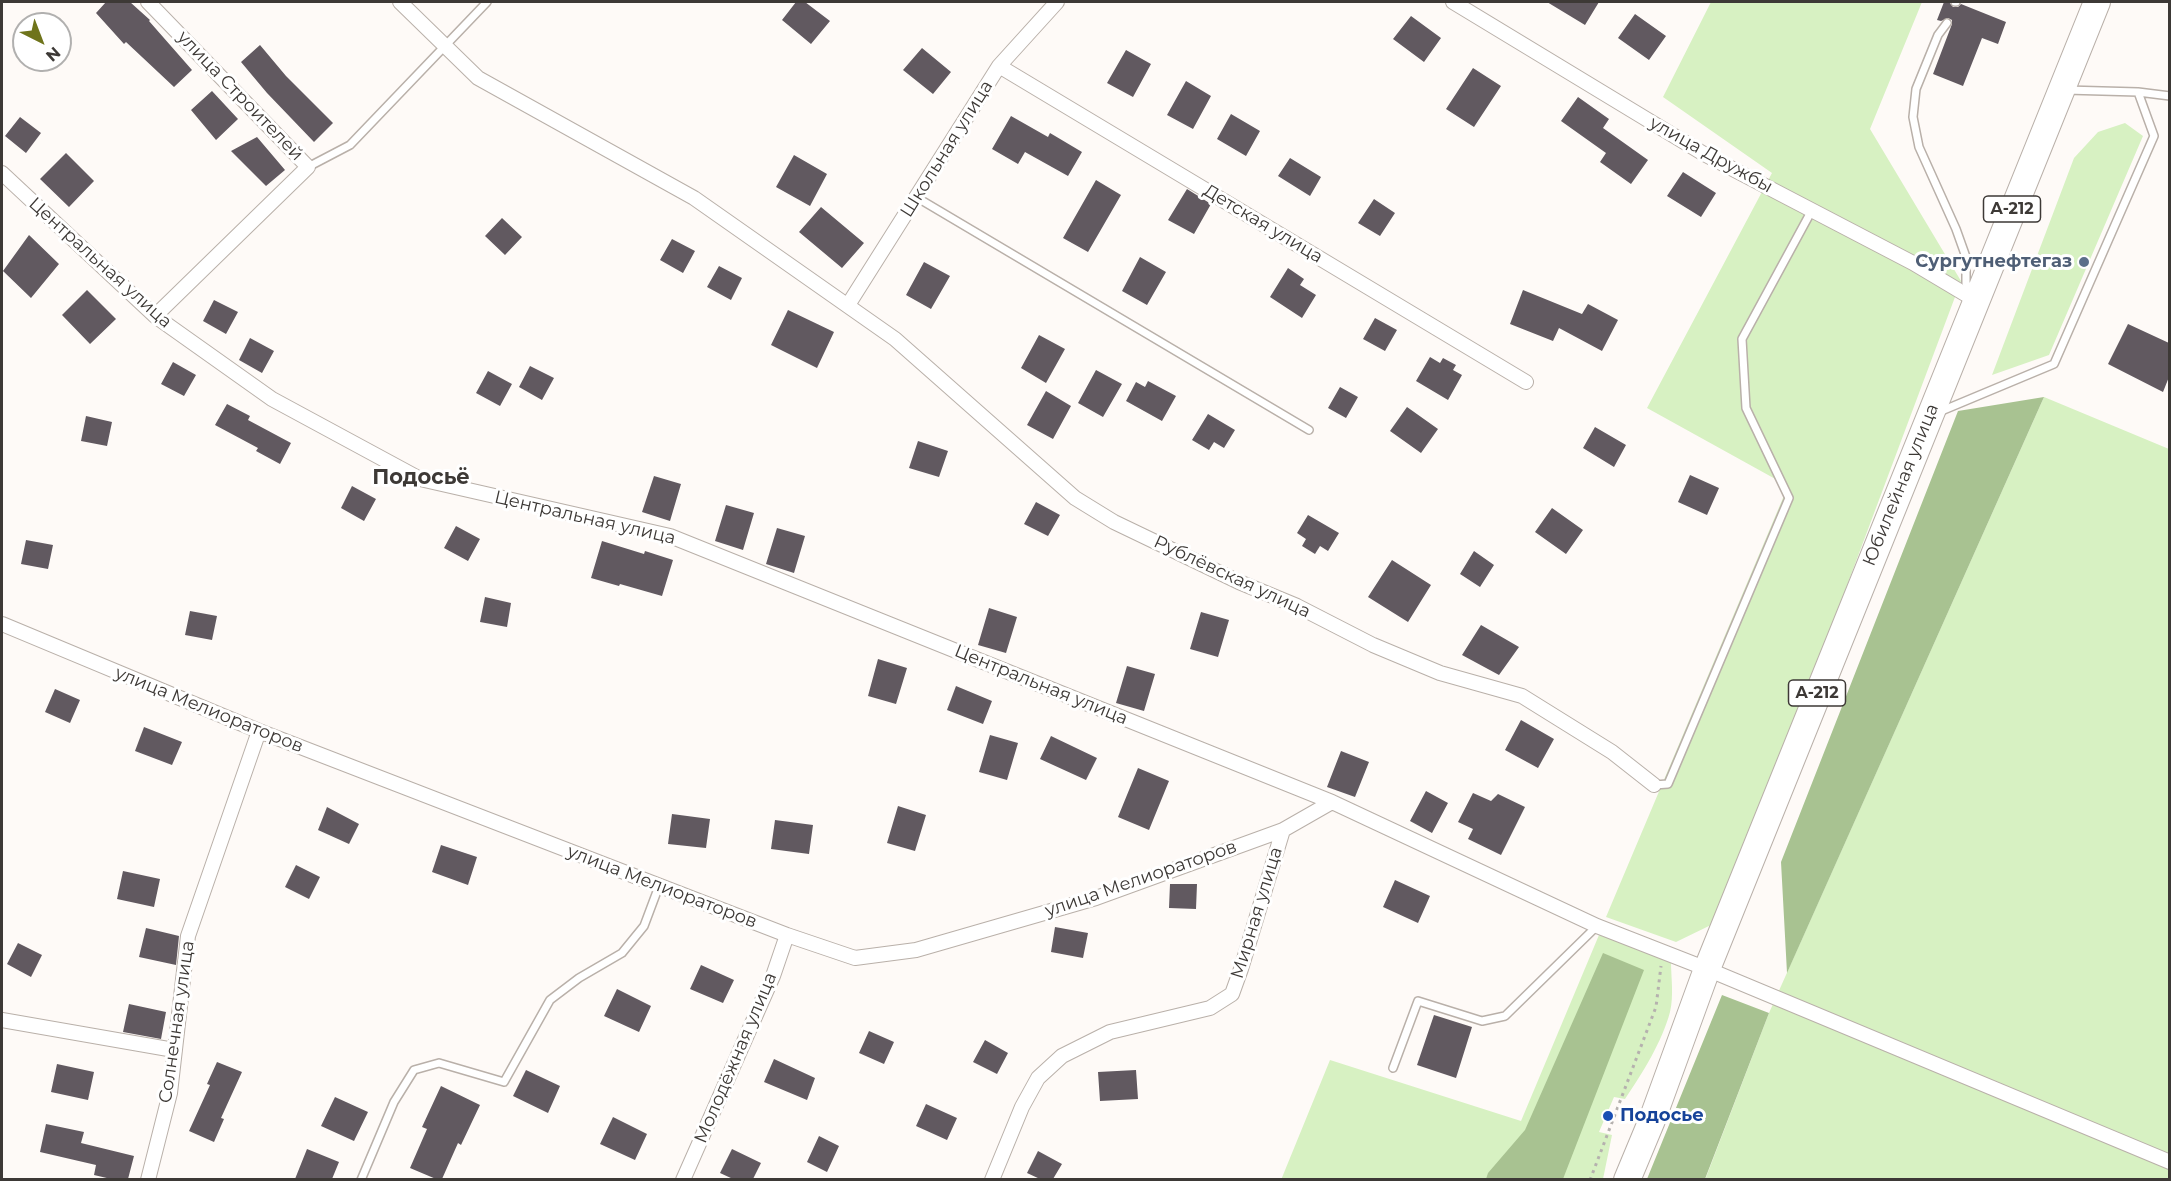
<!DOCTYPE html>
<html>
<head>
<meta charset="utf-8">
<style>
	body { margin:0 }
	#map { position:relative; width:2171px; height:1181px; overflow:hidden; background:#fefaf7; font-family:Montserrat,sans-serif }
	canvas { display:block }
	.frame { position:absolute; inset:0; border:3px solid #3d3936; pointer-events:none }
	.north { position:absolute; left:12px; top:12px; width:60px; height:60px; box-sizing:border-box; background:#fff; border:2px solid #b1b0af; border-radius:50%; rotate:138deg; font-size:16px; font-weight:700; line-height:24px; text-align:center; color:#3d3936 }
	.north::after { content:''; display:block; margin:auto; width:21px; height:27px; background:#6f741b; clip-path:polygon(50% 0,100% 100%,50% 72%,0 100%) }
</style>
</head>
<body>
<div id="map">
<canvas width="2171" height="1181"></canvas>
<div class="frame"></div>
<div class="north">N</div>
</div>
<script>
const context = document.querySelector('canvas').getContext('2d');
context.lineJoin = 'round';
function paint(path, color) {
  context.fillStyle = color;
  context.fill(path, 'evenodd');
}
function trace(path, color, width, dash) {
  context.strokeStyle = color;
  context.lineWidth = width;
  context.lineCap = dash ? 'butt' : 'round';
  context.setLineDash(dash || []);
  context.stroke(path);
}
function drawText(font, color, halo, rows, align = 'center') {
  context.font = font + ' Montserrat,sans-serif';
  context.lineWidth = 6;
  context.setLineDash([]);
  context.textBaseline = 'middle';
  context.strokeStyle = halo;
  context.fillStyle = color;
  for (const [text, x, y, turn = 0] of rows) {
    context.save();
    context.translate(x, y);
    context.rotate((+turn || 0) * Math.PI / 180);
    context.textAlign = isNaN(turn) ? turn : align;
    if (halo) context.strokeText(text, 0, 0);
    context.fillText(text, 0, 0);
    context.restore();
  }
}
const green = new Path2D(`
	M1711,2H1922L1870,129L1961,281L1849,580L1823,659L1711,925L1676,942L1606,917L1788,486L1647,408L1772,173L1663,97Z
	M2125,123L2143,136L2049,355L1992,375L2074,158L2098,132Z
	M2044,397L2169,449V1179L1705,1180L1769,1013Z
	M1599,935L1671,961C1671,978 1674,995 1670,1012C1662,1042 1642,1074 1625,1099L1614,1097L1599,1132L1612,1135L1603,1179L1281,1180L1330,1060L1521,1121Z`);
const forest = new Path2D(`
	M2044,397L1787,973L1781,862L1958,411Z
	M1603,953L1644,970L1563,1179H1486L1488,1173L1525,1130Z
	M1722,995L1769,1013L1705,1179H1647Z`);
const building = new Path2D(`
	M106,2H130L150,20L149,21L192,70L174,87L126,42L124,44L96,13Z
	M796,2H805L830,21L811,44L782,20Z
	M1547,2H1599L1585,25Z
	M1944,2H1949L1953,7H1958L1961,4L2006,22L1998,44L1982,38L1963,86L1933,74L1952,24V20L1948,18L1941,21L1937,20Z
	M1635,14L1666,36L1649,60L1618,38Z
	M1411,16L1441,38L1424,62L1393,39Z
	M260,45L286,76L333,123L314,142L267,93L241,62Z
	M922,48L951,72L933,94L903,70Z
	M1126,50L1151,64L1133,97L1107,83Z
	M1473,68L1501,86L1474,127L1446,109Z
	M1186,81L1211,96L1193,129L1167,115Z
	M212,91L238,119L216,140L191,110Z
	M1578,97L1609,119L1603,128L1648,160L1631,184L1600,162L1606,153L1561,121Z
	M1231,114L1260,131L1246,156L1217,139Z
	M1011,116L1048,137L1050,133L1082,152L1068,176L1025,152L1018,164L992,149Z
	M20,117L41,133L26,153L5,136Z
	M257,137L285,170L266,186L231,151Z
	M66,153L94,181L69,207L40,179Z
	M794,155L827,174L810,206L776,187Z
	M1290,158L1321,177L1310,196L1278,176Z
	M1683,172L1716,193L1701,217L1667,196Z
	M1096,180L1121,195L1088,252L1063,238Z
	M1187,189L1211,204L1194,234L1168,220Z
	M1374,199L1395,213L1380,236L1358,223Z
	M821,207L864,243L842,268L799,232Z
	M502,218L522,237L505,255L485,236Z
	M29,235L59,264L31,298L3,271Z
	M672,239L695,251L683,273L660,260Z
	M1140,257L1166,272L1147,305L1122,291Z
	M924,262L950,276L931,309L906,295Z
	M719,266L742,278L731,300L707,287Z
	M1288,268L1304,279L1300,285L1316,295L1302,318L1270,297Z
	M87,290L116,319L90,344L62,315Z
	M1523,290L1582,314L1588,304L1618,320L1602,351L1559,328L1553,341L1510,324Z
	M214,300L238,312L226,334L203,321Z
	M788,310L834,332L817,368L771,345Z
	M1375,318L1397,330L1385,351L1363,339Z
	M2128,324L2169,343V377L2163,392L2108,364Z
	M1039,335L1065,349L1046,383L1021,368Z
	M250,338L274,351L262,373L239,360Z
	M1430,357L1440,363L1443,358L1456,365L1453,370L1462,375L1448,400L1416,381Z
	M173,362L196,375L184,396L161,384Z
	M530,366L554,378L542,400L519,387Z
	M1096,370L1122,384L1103,417L1078,403Z
	M488,371L512,384L500,406L476,393Z
	M1148,381L1176,396L1162,421L1126,401L1136,382L1145,387Z
	M1340,387L1358,397L1346,418L1328,408Z
	M1046,391L1071,406L1053,439L1027,425Z
	M227,404L250,416L248,420L291,443L280,464L256,451L258,448L215,425Z
	M1407,407L1438,429L1421,453L1390,431Z
	M1208,414L1235,430L1224,448L1214,442L1209,450L1192,440Z
	M86,416L112,422L107,446L81,441Z
	M1595,427L1626,445L1614,467L1583,448Z
	M918,441L948,451L939,477L909,468Z
	M1690,475L1719,488L1707,515L1678,502Z
	M654,476L681,484L670,521L642,512Z
	M352,486L376,499L364,521L341,508Z
	M1036,502L1060,515L1048,536L1024,524Z
	M726,505L754,513L743,550L715,541Z
	M1552,508L1583,530L1566,554L1535,532Z
	M1308,515L1339,533L1328,551L1320,546L1315,554L1302,546L1306,539L1297,533Z
	M456,526L480,539L468,561L444,548Z
	M777,528L805,536L794,573L766,564Z
	M26,540L53,545L48,569L21,564Z
	M602,541L644,554L645,551L673,560L662,596L620,584L619,586L591,578Z
	M1474,551L1494,565L1480,587L1460,574Z
	M1392,560L1431,585L1408,622L1368,597Z
	M485,597L511,603L507,627L480,622Z
	M989,608L1017,617L1006,653L978,645Z
	M190,611L217,616L212,640L185,635Z
	M1201,612L1229,620L1218,657L1190,649Z
	M1481,625L1519,647L1499,675L1462,655Z
	M878,659L907,668L896,704L868,696Z
	M1127,666L1155,674L1144,711L1116,703Z
	M956,686L992,701L983,724L947,710Z
	M55,689L80,700L70,723L45,712Z
	M1521,720L1554,739L1538,768L1505,750Z
	M144,727L182,742L172,765L135,751Z
	M990,735L1018,743L1007,780L979,772Z
	M1051,736L1097,758L1086,780L1040,759Z
	M1341,751L1369,762L1355,797L1327,787Z
	M1138,768L1169,781L1149,830L1118,817Z
	M1426,791L1448,803L1432,833L1410,821Z
	M1473,793L1491,801L1498,794L1525,807L1501,855L1468,839L1473,829L1458,822Z
	M898,806L926,815L915,851L887,843Z
	M327,807L359,824L349,844L318,830Z
	M672,814L710,819L706,848L668,844Z
	M775,820L813,825L809,854L771,849Z
	M441,845L477,857L468,885L432,872Z
	M296,865L320,877L309,899L285,887Z
	M123,871L160,879L154,907L117,899Z
	M1395,880L1430,896L1418,923L1383,907Z
	M1170,884H1197L1196,909L1169,908Z
	M1055,927L1088,933L1083,958L1051,952Z
	M146,928L179,936L176,965L139,957Z
	M18,943L42,955L31,977L7,964Z
	M701,965L734,980L723,1003L690,989Z
	M617,989L651,1006L639,1032L604,1016Z
	M129,1004L166,1012L161,1039L123,1032Z
	M1434,1015L1472,1027L1456,1078L1417,1065Z
	M869,1031L894,1042L884,1064L859,1053Z
	M985,1040L1008,1053L997,1074L973,1062Z
	M774,1059L815,1078L807,1100L764,1082Z
	M217,1062L242,1072L221,1118L224,1119L214,1142L189,1131L210,1085L207,1084Z
	M57,1064L94,1072L88,1100L51,1092Z
	M526,1070L560,1086L548,1113L513,1096Z
	M1136,1070L1138,1099L1100,1101L1098,1072Z
	M441,1086L480,1105L461,1145L458,1143L442,1179H436L410,1168L427,1129L422,1127Z
	M335,1097L368,1112L354,1141L321,1126Z
	M926,1104L957,1118L947,1140L916,1126Z
	M613,1117L647,1134L635,1160L600,1144Z
	M46,1124L84,1132L81,1143L134,1156L128,1179H111L94,1175L96,1165L40,1152Z
	M819,1136L839,1146L827,1172L807,1162Z
	M307,1149L339,1162L332,1179H295Z
	M732,1149L761,1163L753,1179H733L720,1173Z
	M1038,1151L1062,1164L1053,1179H1040L1027,1173Z`);
const path = new Path2D(`
	M1590,1180L1656,1007L1661,966`);
const lane = new Path2D(`
	M1955,2H1956
	M1947,23L1938,35L1916,89L1913,117L1919,147L1956,229L1966,257V283L1972,293
	M2066,90L2138,92L2170,96
	M308,167L350,145L487,2
	M916,197L1309,430
	M1939,412L2054,364L2154,136L2138,92
	M1654,785L1668,784L1789,498L1746,408L1742,339L1812,210
	M1393,1068L1418,1001L1482,1021L1505,1016L1597,926
	M361,1180L394,1102L414,1070L439,1063L504,1082L550,1000L579,978L622,953L644,926L659,886`);
const street = new Path2D(`
	M148,2L308,167L155,316
	M400,2L478,78L694,198L895,339L1075,498L1114,522L1239,582L1297,606L1373,645L1440,673L1522,696L1612,752L1654,785
	M1453,2L1704,154L1913,263L1975,300
	M999,66L1526,382
	M2,173L155,316L272,399L420,479L670,536L1332,802L1597,926L1707,969L2170,1162
	M848,305L999,66L1057,2
	M2,624L259,731L787,935L855,958L916,950L1096,898L1283,830L1332,802
	M2,1020L174,1050
	M148,1180L170,1093L188,936L259,731
	M683,1180L773,976L787,935
	M992,1180L1022,1107L1038,1078L1062,1056L1110,1032L1210,1008L1232,994L1241,969L1283,830`);
const highway = new Path2D(`
	M1627,1180L1652,1120L1707,969L2097,2`);
const markers = [
	[2084,262,6,"#5c6f8a"],
	[1608,1116,6,"#1a4fb4"]
];
const shields = [
	[2012,209,57],
	[1817,693,57]
];
const shieldNames = [
	["А-212",2012,209],
	["А-212",1817,693]
];
const streetNames = [
	["улица Строителей",240,96,46],
	["Школьная улица",947,149,-58],
	["улица Дружбы",1711,155,29],
	["Детская улица",1263,224,31],
	["Центральная улица",100,263,42],
	["Юбилейная улица",1901,485,-68],
	["Центральная улица",585,518,13],
	["Рублёвская улица",1232,577,25],
	["Центральная улица",1041,685,22],
	["улица Мелиораторов",209,710,22],
	["улица Мелиораторов",1141,879,-19],
	["улица Мелиораторов",662,887,21],
	["Мирная улица",1257,913,-73],
	["Солнечная улица",177,1022,-82],
	["Молодёжная улица",736,1058,-67]
];
const serviceNames = [
	["Сургутнефтегаз",2072,262]
];
const transitNames = [
	["Подосье",1620,1116]
];
const quarterNames = [
	["Подосьё",421,478]
];
paint(green, '#d7f1c2');
paint(forest, '#a8c291');
paint(building, '#615960');
trace(lane, '#b9b0a9', 10);
trace(street, '#b9b0a9', 16);
trace(highway, '#b9b0a9', 28);
trace(path, '#b5b1ae', 3, [3, 4.5]);
trace(lane, '#fff', 7);
trace(street, '#fff', 14);
trace(highway, '#fff', 26);
for (const [x, y, r, color] of markers) {
  const dot = new Path2D();
  dot.arc(x, y, r, 0, 2 * Math.PI);
  context.fillStyle = color;
  context.fill(dot);
  trace(dot, '#fff', 2);
}
for (const [x, y, w] of shields) {
  const box = new Path2D();
  box.roundRect(x - w / 2, y - 13, w, 26, 4.5);
  context.fillStyle = '#fff';
  context.fill(box);
  trace(box, '#3d3936', 1.5);
}
drawText('bold 16px', '#3d3936', null, shieldNames);
drawText('18px', '#3d3936', '#fff', streetNames);
drawText('bold 18px', '#4e5e75', '#fff', serviceNames, 'right');
drawText('bold 18px', '#164399', '#fff', transitNames, 'left');
drawText('bold 21px', '#3d3936', '#fff', quarterNames);
</script>
</body>
</html>
